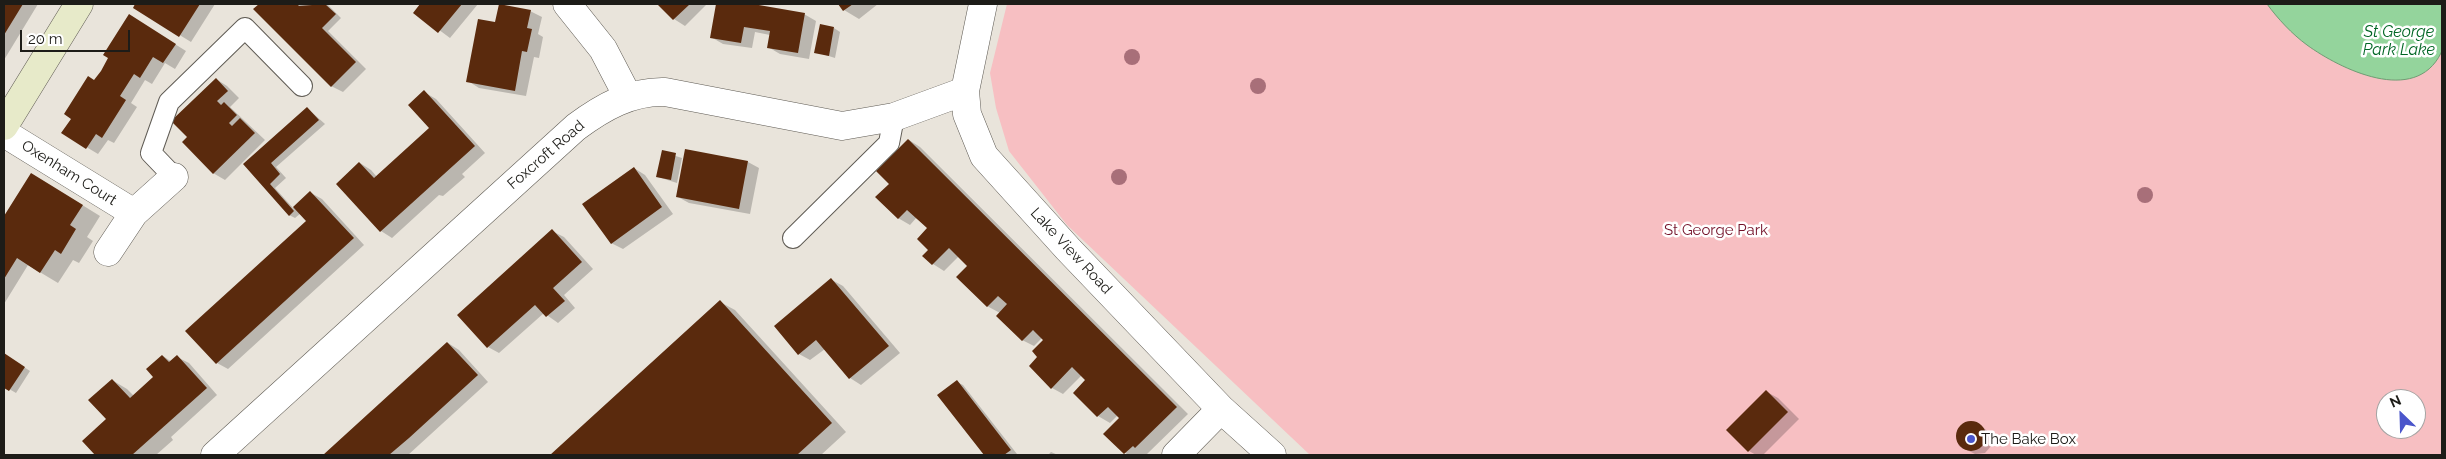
<!DOCTYPE html>
<html>
<head>
<meta charset="utf-8">
<style>
	body { margin:0 }
	#map { position:relative; width:2446px; height:459px; overflow:hidden; background:#e9e4db; font-family:Raleway,sans-serif }
	canvas { display:block }
	.frame { position:absolute; inset:0; border:5px solid #1d1c18; pointer-events:none }
	.north { position:absolute; left:2376px; top:389px; width:50px; height:50px; box-sizing:border-box; background:#fff; border:1px solid #a5a4a3; border-radius:50%; rotate:336deg; font-size:14px; font-weight:700; line-height:20px; text-align:center; color:#1d1c18 }
	.north::after { content:''; display:block; margin:auto; width:18px; height:22px; background:#4b56cb; clip-path:polygon(50% 0,100% 100%,50% 72%,0 100%) }
	.scale { position:absolute; left:20px; top:30px; width:110px; height:22px; box-sizing:border-box; border:2px solid #1d1c18; border-top:0; padding-left:6px; font-size:15px; line-height:18px; white-space:nowrap; color:#1d1c18; -webkit-text-stroke:4px #fff; paint-order:stroke }
</style>
</head>
<body>
<div id="map">
<canvas width="2446" height="459"></canvas>
<div class="frame"></div>
<div class="north">N</div>
<div class="scale">20 m</div>
</div>
<script>
const context = document.querySelector('canvas').getContext('2d');
context.lineJoin = 'round';
function paint(path, color) {
  context.fillStyle = color;
  context.fill(path, 'evenodd');
}
function trace(path, color, width, dash) {
  context.strokeStyle = color;
  context.lineWidth = width;
  context.lineCap = dash ? 'butt' : 'round';
  context.setLineDash(dash || []);
  context.stroke(path);
}
function drawText(font, color, halo, rows, align = 'center') {
  context.font = font + ' Raleway,sans-serif';
  context.lineWidth = 5;
  context.setLineDash([]);
  context.textBaseline = 'middle';
  context.strokeStyle = halo;
  context.fillStyle = color;
  for (const [text, x, y, turn = 0] of rows) {
    context.save();
    context.translate(x, y);
    context.rotate((+turn || 0) * Math.PI / 180);
    context.textAlign = isNaN(turn) ? turn : align;
    if (halo) context.strokeText(text, 0, 0);
    context.fillText(text, 0, 0);
    context.restore();
  }
}
const green = new Path2D(`
	M1007,4H2442V455H1310L1067,225L1009,151L996,108L990,73ZM2386,399H2416V429H2386Z`);
const water = new Path2D(`
	M2267,4H2442C2442,15 2446,44 2441,53C2415,106 2340,69 2307,45C2292,34 2278,19 2267,4Z`);
const shadow = new Path2D(`
	M4,4H38L4,60Z
	M137,4H215L191,42L134,7Z
	M261,4H327L341,18L328,31L366,69L343,92L331,86L255,9Z
	M422,4H478L450,38L415,12Z
	M659,4H707L685,26L674,19Z
	M717,4H746L804,14L816,21L809,59L780,54L768,47L770,35L755,32L752,48L723,44L711,37Z
	M839,4H878L859,19L844,10Z
	M530,11L542,17L538,34L543,37L539,58L534,57L526,96L479,88L468,81Z
	M141,23L186,51L175,69L165,63L152,84L145,80L131,103L137,107L114,143L108,140L98,154L63,133L95,82Z
	M834,28L840,32L835,58L816,52Z
	M216,79L227,86L239,98L230,107L265,140L225,180L213,173L189,137Z
	M424,92L436,99L485,153L462,174L465,177L443,196L439,195L392,238L381,231L360,163L371,170L377,177L430,128Z
	M307,108L325,124L276,167L286,178L275,188L293,208L311,193L322,199L364,245L228,369L217,363L308,221L301,213L295,218L289,215L244,164Z
	M909,140L920,147L1188,414L1147,454L1128,455L1105,434L1121,418L1118,415L1110,423L1098,416L1074,393L1087,380L1082,375L1063,394L1052,388L1039,357L1045,340L1042,338L1034,346L1022,340L1000,313L987,306L968,266L959,256L944,271L933,264L928,228L917,217L910,225L898,218L890,184Z
	M686,150L748,162L759,168L750,214L689,203L678,197Z
	M663,152L682,158L677,183L658,177Z
	M634,168L645,175L673,214L623,249L611,243Z
	M32,174L100,216L87,237L93,241L79,263L73,260L58,283L28,265L4,304V218Z
	M552,231L564,237L593,269L564,295L575,308L558,323L544,313L499,353L488,347Z
	M832,280L843,286L900,353L861,385L850,378L825,349L810,360L799,354Z
	M720,302L735,310L846,432L821,455H552Z
	M448,343L459,350L488,382L408,455H325Z
	M4,354L30,371L16,393L4,386Z
	M163,356L172,362L177,357L189,363L217,395L171,437L173,440L156,455H97L84,441L107,420L112,380L127,389L134,396L155,377Z
	M957,382L963,385L1017,454L986,455L939,395Z
	M1767,392L1778,398L1799,419L1763,455H1756L1749,451Z
	M1968,422L1979,424L1992,435V445L1985,453L1975,454L1959,446L1956,436L1960,427Z
	M1051,452L1058,455H1048Z`);
const building = new Path2D(`
	M4,4H23L4,35Z
	M135,4H200L179,37L133,8Z
	M259,4H297L299,6L325,4L336,14L322,28L356,62L331,87L253,9Z
	M420,4H462L438,33L413,13Z
	M499,4L531,10L527,28L532,29L527,52L522,51L515,91L466,82L478,19L495,22Z
	M657,4H690L673,20Z
	M716,4H753L805,13L798,53L767,48L770,31L744,27L741,43L710,38Z
	M838,4H853L843,11Z
	M129,14L176,44L163,63L153,57L140,78L134,74L120,96L126,100L102,138L96,134L86,149L61,133L71,119L64,114L88,76L94,80L101,71L108,58L103,55Z
	M820,24L834,27L829,56L814,53Z
	M216,78L228,91L217,101L221,105L224,102L237,115L229,123L232,126L240,118L255,133L213,174L182,142L187,137L171,121Z
	M424,90L475,146L380,232L336,184L359,162L374,178L429,128L408,105Z
	M307,107L319,120L271,163L280,174L270,184L294,211L289,216L243,164Z
	M908,139L1177,407L1135,448L1133,446L1124,454L1103,434L1119,418L1108,407L1097,417L1073,393L1085,380L1072,367L1051,389L1029,366L1037,357L1032,351L1043,340L1033,330L1022,341L996,316L1007,304L998,296L987,307L956,277L967,266L949,248L932,265L922,256L928,250L917,239L927,228L907,210L898,219L875,197L889,184L876,171Z
	M685,149L748,161L739,209L676,197Z
	M662,150L676,153L671,180L656,177Z
	M634,167L662,207L611,244L582,204Z
	M31,173L83,205L70,225L76,229L61,254L55,250L40,273L17,258L4,279V216Z
	M310,191L354,238L216,364L185,331L306,221L293,207Z
	M552,229L582,262L553,288L565,301L546,317L535,305L487,348L457,315Z
	M831,278L889,346L849,379L816,340L798,355L774,326Z
	M720,300L832,423L797,455H550Z
	M447,342L478,375L409,438L389,455H323Z
	M4,353L25,367L9,391L4,388Z
	M162,355L169,362L177,355L207,388L132,455H95L82,441L106,419L88,400L112,379L130,398L153,377L146,369Z
	M957,380L1011,450L1004,455H984L937,395Z
	M1766,390L1788,412L1748,452L1726,430Z
	M1956 436a15 15 0 1 1 30 0a15 15 0 1 1-30 0Z`);
const service = new Path2D(`
	M174,177L151,153L169,102L245,28L302,86
	M793,238L889,143L894,117`);
const minor = new Path2D(`
	M567,4L603,49L628,97
	M983,4L965,91L967,114L984,156L1068,249L1221,409L1272,455
	M4,133L134,213
	M108,252L134,213L174,177
	M215,455L576,127C603,107 631,91 665,92L842,126L894,117L965,91
	M1176,455L1221,409`);
const secondary = new Path2D(`
	M4,126L79,4`);
const trees = [
	[1132,57],
	[1258,86],
	[1119,177],
	[2145,195]
];
const markers = [
	[1971,439,5,"#4b56cb"]
];
const streetNames = [
	["Foxcroft Road",546,155,-41],
	["Oxenham Court",69,173,32],
	["Lake View Road",1071,251,47]
];
const parkNames = [
	["St George Park",1716,230]
];
const poiNames = [
	["The Bake Box",1981,439]
];
const waterNames = [
	["St George",2399,32],
	["Park Lake",2399,50]
];
paint(green, '#f7bfc2');
paint(water, '#94d49c');
trace(water, '#709d74', 1);
paint(shadow, '#0003');
paint(building, '#5a2a0d');
trace(service, '#5f5b54', 22);
trace(minor, '#5f5b54', 29);
trace(secondary, '#5f5b54', 29);
trace(service, '#fff', 20);
trace(minor, '#fff', 28);
trace(secondary, '#e7eac9', 28);
context.fillStyle = '#a86f79';
for (const [x, y] of trees) {
  context.beginPath();
  context.arc(x, y, 8, 0, 2 * Math.PI);
  context.fill();
}
for (const [x, y, r, color] of markers) {
  const dot = new Path2D();
  dot.arc(x, y, r, 0, 2 * Math.PI);
  context.fillStyle = color;
  context.fill(dot);
  trace(dot, '#fff', 2);
}
drawText('15px', '#1d1c18', '#fff', streetNames);
drawText('15px', '#731028', '#fff', parkNames);
drawText('15px', '#1d1c18', '#fff', poiNames, 'left');
drawText('italic 16px', '#006624', '#fff', waterNames);
</script>
</body>
</html>
